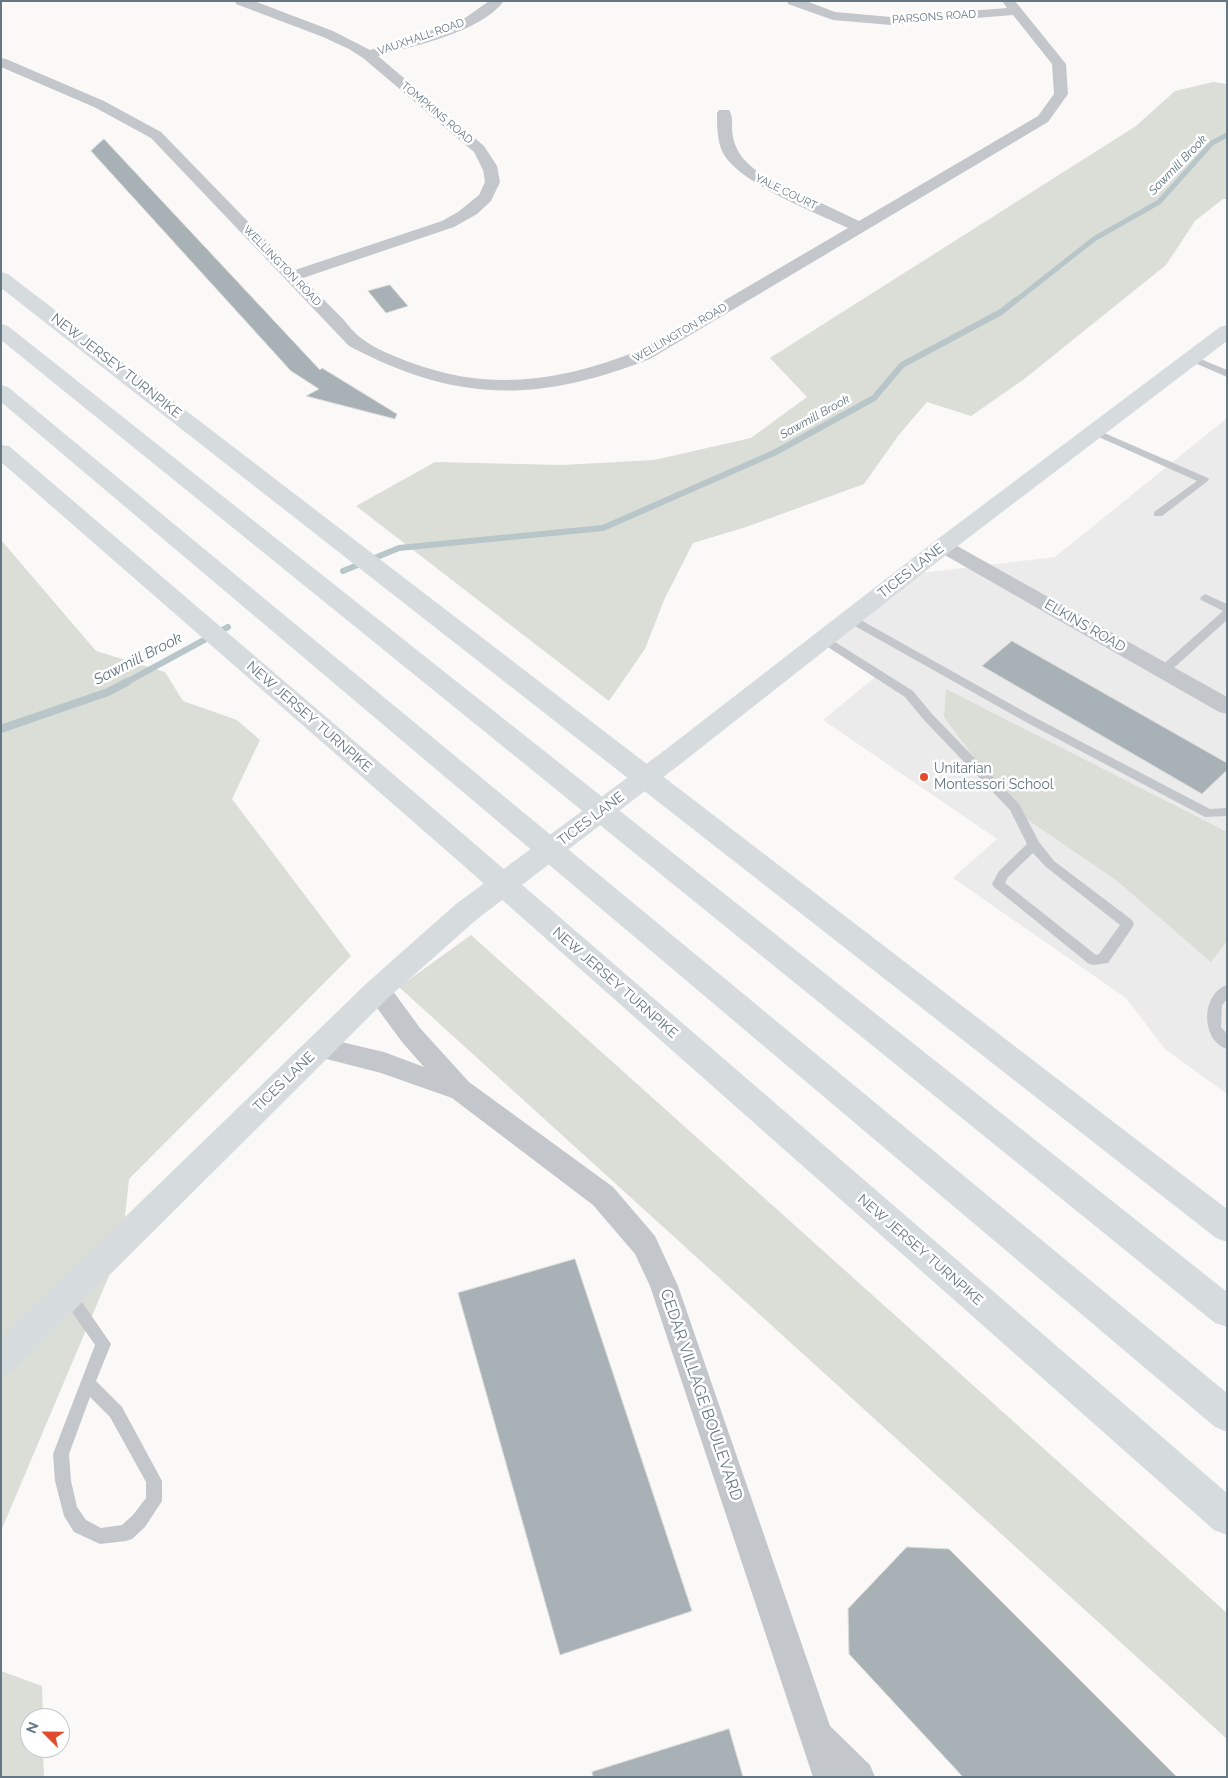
<!DOCTYPE html>
<html>
<head>
<meta charset="utf-8">
<style>
	body { margin:0 }
	#map { position:relative; width:1228px; height:1778px; overflow:hidden; background:#faf9f7; font-family:Raleway,sans-serif }
	canvas { display:block }
	.frame { position:absolute; inset:0; border:2px solid #657782; pointer-events:none }
	.north { position:absolute; left:20px; top:1708px; width:50px; height:50px; box-sizing:border-box; background:#fff; border:1px solid #c1c9cd; border-radius:50%; rotate:293deg; font-size:14px; font-weight:700; line-height:20px; text-align:center; color:#657782 }
	.north::after { content:''; display:block; margin:auto; width:18px; height:22px; background:#e34b2e; clip-path:polygon(50% 0,100% 100%,50% 72%,0 100%) }
</style>
</head>
<body>
<div id="map">
<canvas width="1228" height="1778"></canvas>
<div class="frame"></div>
<div class="north">N</div>
</div>
<script>
const context = document.querySelector('canvas').getContext('2d');
context.lineJoin = 'round';
function paint(path, color) {
  context.fillStyle = color;
  context.fill(path, 'evenodd');
}
function trace(path, color, width, dash) {
  context.strokeStyle = color;
  context.lineWidth = width;
  context.lineCap = dash ? 'butt' : 'round';
  context.setLineDash(dash || []);
  context.stroke(path);
}
function drawText(font, color, halo, rows, align = 'center') {
  context.font = font + ' Raleway,sans-serif';
  context.lineWidth = 5;
  context.setLineDash([]);
  context.textBaseline = 'middle';
  context.strokeStyle = halo;
  context.fillStyle = color;
  for (const [text, x, y, turn = 0] of rows) {
    context.save();
    context.translate(x, y);
    context.rotate((+turn || 0) * Math.PI / 180);
    context.textAlign = isNaN(turn) ? turn : align;
    if (halo) context.strokeText(text, 0, 0);
    context.fillText(text, 0, 0);
    context.restore();
  }
}
const built = new Path2D(`
	M1227,418V1094L1165,1049L1126,998L953,878L997,839L823,720L880,673L829,638L913,574L1055,557Z`);
const green = new Path2D(`
	M1213,82L1227,84V199H1223L1195,221L1166,265L1023,380L971,416L927,402L898,436L864,484L746,527L693,543L664,600L645,649L609,701L356,506L435,462L562,465L654,460L751,438L807,397L770,358L1136,126L1175,91Z
	M1,540L96,651L165,672L183,701L237,720L260,740L232,799L351,956L129,1179L122,1245L1,1531Z
	M946,689L1227,832V941L1211,962L1116,880L1012,809L944,717Z
	M471,935L1227,1613V1739L399,987Z
	M1,1671L42,1686L43,1718H30V1748H43L44,1777H1Z`);
const streamFar2 = new Path2D(`
	M1014,302L1094,239L1159,202L1212,143L1227,135`);
const streamFar1 = new Path2D(`
	M343,571L399,548L603,528L776,452L874,398L902,365L1001,312L1016,300
	M125,683L228,627`);
const stream = new Path2D(`
	M1,729L108,692L127,682`);
const building = new Path2D(`
	M104,139L320,370L322,368L397,414L395,419L306,396L319,389L291,371L91,151Z
	M390,285L408,306L386,313L368,291Z
	M1012,641L1227,763V770L1202,794L982,666Z
	M575,1259L692,1611L560,1655L458,1293Z
	M907,1547L949,1549L1177,1777H963L849,1654L848,1609Z
	M729,1729L743,1777H593L592,1772Z`);
const lane = new Path2D(`
	M1191,355L1227,370V377L1188,360L1186,358Z
	M1095,429L1208,478L1209,480L1162,516H1154V512L1197,481L1092,434V430Z
	M1205,594L1227,604V620L1167,674H1159L1157,671L1159,668L1223,611L1201,600L1200,598Z
	M850,614L1032,716L1210,809L1227,808V816L1205,817L1024,721L846,621L845,618L846,615Z
	M824,635L913,691L932,714L1019,804L1039,842L1054,861L1132,920L1134,924L1132,928L1108,963L1094,965L1089,964L994,887L992,884L999,871L1027,844L1010,810L924,720L905,697L820,642L819,639L820,636ZM1033,853L1046,867L1120,925L1099,954L1096,955L1005,883L1008,877Z
	M1227,985V999L1222,1005L1221,1027L1227,1034V1049C1201,1041 1200,994 1227,985Z
	M68,1287L73,1289L111,1344L96,1381L122,1407L162,1481V1501L145,1527L132,1539L126,1541L100,1544L74,1532L64,1516L55,1481L53,1454L95,1345L63,1299L60,1294L63,1289ZM90,1397L110,1417L146,1482V1498L133,1515L122,1525L101,1528L86,1520L77,1507L71,1481L69,1454Z`);
const street = new Path2D(`
	M235,1H254L333,31L370,50L448,25L465,18L489,1H504C481,32 414,46 378,56L484,146L497,166L500,182L491,201L477,214L454,227L303,278C316,292 329,305 343,319C348,325 354,333 361,338C375,349 396,357 412,363C491,392 561,381 638,351L848,228C815,212 737,183 722,151C717,139 717,125 717,113L719,110H729C733,116 732,123 732,130C734,152 745,162 762,175L859,221L1038,116L1054,94L1052,64L1013,15L891,25L833,20L788,4L787,1H806L835,12L891,17L1007,8L1002,1H1015L1066,64L1068,94L1048,122L650,359C537,403 457,403 349,346L151,138L94,107L1,67V58L6,59L104,101L161,132L295,270L442,221L458,212L479,195L485,182L483,170L474,152L363,58L349,49L323,37L236,4Z
	M943,540L950,542L1227,697V714L1219,712L936,550L933,546L936,542Z
	M378,980L387,983L420,1028L469,1082L613,1187L655,1236L678,1286L830,1726L870,1765L875,1777H813L650,1286L635,1254L593,1205L452,1098L381,1073L311,1055L307,1048L311,1041L320,1037L384,1052L424,1067L402,1042L369,997L366,990L369,983Z`);
const secondary = new Path2D(`
	M1227,325V341L951,551L683,762L476,920L388,998L13,1371L1,1376V1337L368,982L456,904L665,750L935,541L1220,327Z`);
const highway = new Path2D(`
	M1,272L8,274L1227,1209V1242L1216,1238L1,288Z
	M1,324L8,326L1227,1292V1327L1215,1323L1,340Z
	M1,385L8,387L1227,1393V1432L1215,1427L1,402Z
	M1,445L9,446L476,845L1227,1493V1535L1214,1530L456,859L1,462Z`);
const markers = [
	[924,777,5,"#e34b2e"]
];
const farStreetnames = [
	["PARSONS ROAD",934,17,-4],
	["VAUXHALL ROAD",421,37,-19],
	["TOMPKINS ROAD",437,113,40],
	["YALE COURT",786,192,26],
	["WELLINGTON ROAD",282,266,46],
	["WELLINGTON ROAD",680,333,-30]
];
const farWaternames = [
	["Sawmill Brook",1178,165,-46],
	["Sawmill Brook",815,417,-29]
];
const streetNames = [
	["NEW JERSEY TURNPIKE",116,366,38],
	["TICES LANE",911,571,-38],
	["ELKINS ROAD",1085,626,30],
	["NEW JERSEY TURNPIKE",309,717,41],
	["TICES LANE",591,819,-37],
	["NEW JERSEY TURNPIKE",615,983,41],
	["TICES LANE",284,1082,-44],
	["NEW JERSEY TURNPIKE",920,1250,41]
];
const poiNames = [
	["Unitarian",934,769],
	["Montessori School",934,785]
];
const waterNames = [
	["Sawmill Brook",138,659,-27]
];
const nearStreetnames = [
	["CEDAR VILLAGE BOULEVARD",701,1395,71]
];
paint(built, '#eaebea');
paint(green, '#daded6');
trace(streamFar2, '#b8c6c9', 5);
trace(streamFar1, '#b8c6c9', 6);
trace(stream, '#b8c6c9', 8);
paint(building, '#a7b1b6');
trace(building, '#dbdbd9', 1);
paint(lane, '#c3c7cb');
paint(street, '#c3c7cb');
paint(secondary, '#d6dbde');
paint(highway, '#d6dbde');
for (const [x, y, r, color] of markers) {
  const dot = new Path2D();
  dot.arc(x, y, r, 0, 2 * Math.PI);
  context.fillStyle = color;
  context.fill(dot);
  trace(dot, '#fff', 2);
}
drawText('11px', '#657782', '#fff', farStreetnames);
drawText('italic 12px', '#60767c', '#fff', farWaternames);
drawText('14px', '#657782', '#fff', streetNames);
drawText('14px', '#657782', '#fff', poiNames, 'left');
drawText('italic 15px', '#60767c', '#fff', waterNames);
drawText('16px', '#657782', '#fff', nearStreetnames);
</script>
</body>
</html>
